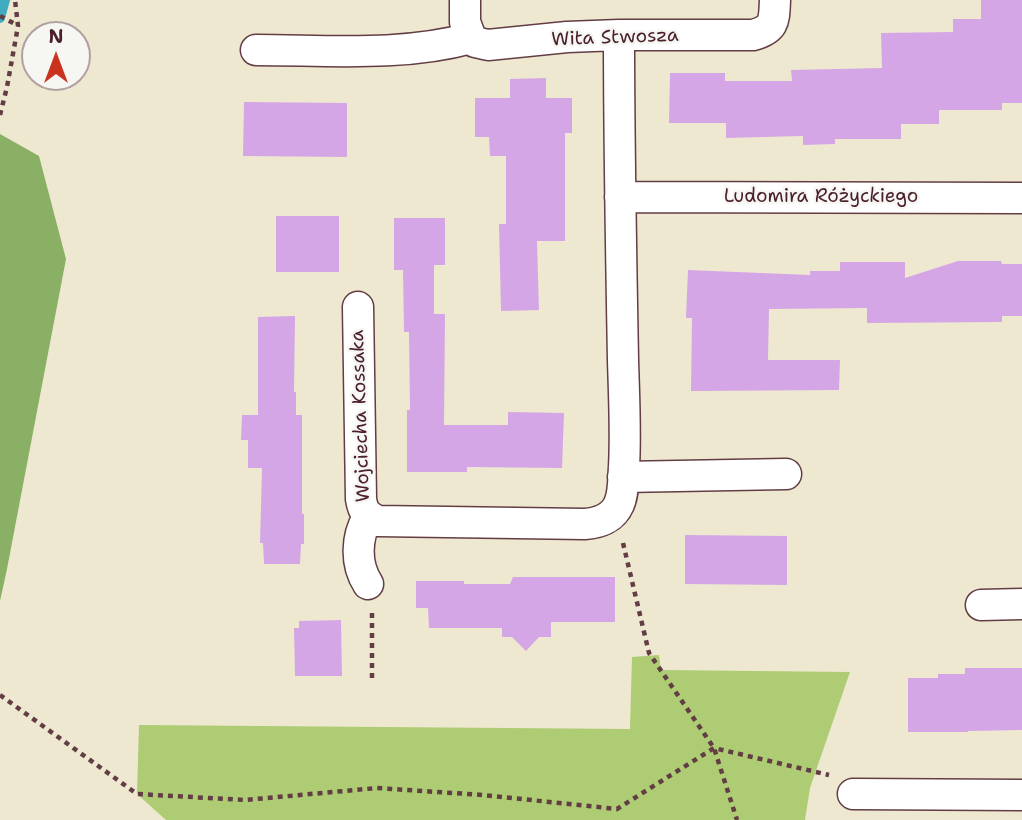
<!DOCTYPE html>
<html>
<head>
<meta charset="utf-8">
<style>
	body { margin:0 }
	#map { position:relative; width:1022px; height:820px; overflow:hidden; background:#efe8d1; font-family:"Shantell Sans",sans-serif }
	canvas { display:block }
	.north { position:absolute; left:21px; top:21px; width:70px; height:70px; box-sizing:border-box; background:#f6f6f2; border:2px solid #b1a0a2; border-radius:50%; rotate:0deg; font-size:19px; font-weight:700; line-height:28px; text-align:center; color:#4a1f2b }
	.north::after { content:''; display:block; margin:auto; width:24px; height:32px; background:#c8321e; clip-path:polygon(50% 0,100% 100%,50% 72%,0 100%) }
</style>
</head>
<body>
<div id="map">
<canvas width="1022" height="820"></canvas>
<div class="north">N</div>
</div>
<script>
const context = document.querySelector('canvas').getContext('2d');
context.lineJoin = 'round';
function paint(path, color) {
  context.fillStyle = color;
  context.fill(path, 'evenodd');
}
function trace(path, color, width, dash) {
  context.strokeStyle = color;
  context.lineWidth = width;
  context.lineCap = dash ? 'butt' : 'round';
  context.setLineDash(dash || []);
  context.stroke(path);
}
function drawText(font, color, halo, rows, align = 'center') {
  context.font = font + ' "Shantell Sans",sans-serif';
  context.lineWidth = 5;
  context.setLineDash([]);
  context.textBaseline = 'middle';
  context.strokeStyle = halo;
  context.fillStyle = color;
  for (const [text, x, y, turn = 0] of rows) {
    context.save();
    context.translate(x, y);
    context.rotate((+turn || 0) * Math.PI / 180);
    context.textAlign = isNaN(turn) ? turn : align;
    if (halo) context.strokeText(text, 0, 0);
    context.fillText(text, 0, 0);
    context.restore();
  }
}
const green = new Path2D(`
	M659,655L661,670L850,672L810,788L805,820H166L137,794L139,725L630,729L632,657Z`);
const forest = new Path2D(`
	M0,134L39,156L66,259L7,569L0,601Z`);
const stream = new Path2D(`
	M0,18L5,0`);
const building = new Path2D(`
	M981,0H1022V103H1002V110H939V124H901V139H835V144L803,145V136L726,138V123H669L670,73H725V81H792L791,70L882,68L881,33L953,32V19H981Z
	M546,78V98H572V133H565V241H537L539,310L501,311L499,224H506V156H490L489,137H475V98H510V79Z
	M244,102L347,103V157L243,156Z
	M276,216H339V272H276Z
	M394,218H445V265H434V314H445L444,425H508V412L564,413L562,468L467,467V472H407V410H410L409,332H404L403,270H394Z
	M958,261H1001L1002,264H1022V316H1002V322L867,323V308L769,309L768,360H840L839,390L691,391L692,318H686L688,270L810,275V271H840V262H905V278Z
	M295,316L294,392H296V415H302V514H304V544H301L300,564H264L263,543H260L262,468H248V440H241L242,415H258V317Z
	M685,535L787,536V585L685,584Z
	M513,577H615V622H551V637H539L526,651L512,637H502V628H429L428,608H416V581H464V584H510Z
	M341,620L342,676H295L294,628H299V621Z
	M965,668H1022V730L968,731V732H908V678H938V674H965Z`);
const path = new Path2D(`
	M0,16L17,25
	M0,115L7,87L18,26L15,0
	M623,543L649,653L714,748L737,820
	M372,613V683
	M0,695L137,794L245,800L377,788L483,795L617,809L714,748L829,775`);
const minor = new Path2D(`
	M465,0V22L471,38L475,42L488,45L567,37L619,35H753C775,29 774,21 775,0
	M256,50C327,50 402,57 471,38
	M620,197L1022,198
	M358,307L361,499C363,512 367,516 378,521L585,524C599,523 613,518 619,504C624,493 623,479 624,467C626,432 624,396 623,360C621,252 619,143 619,35
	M623,477L786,474
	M368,517C356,537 355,564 368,584
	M981,605L1022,604
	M853,794L1022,795`);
const streetNames = [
	["Wita Stwosza",615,38,-2],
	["Ludomira Różyckiego",821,197],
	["Wojciecha Kossaka",361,416,-92]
];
paint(green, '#aecc73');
paint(forest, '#8ab065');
trace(stream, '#41acc0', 10);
paint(building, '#d4a6e6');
trace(minor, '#633d44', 33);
trace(path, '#633d44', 4.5, [5, 5]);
trace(minor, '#fff', 30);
drawText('19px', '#4a1f2b', '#f6f6f2', streetNames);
</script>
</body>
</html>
